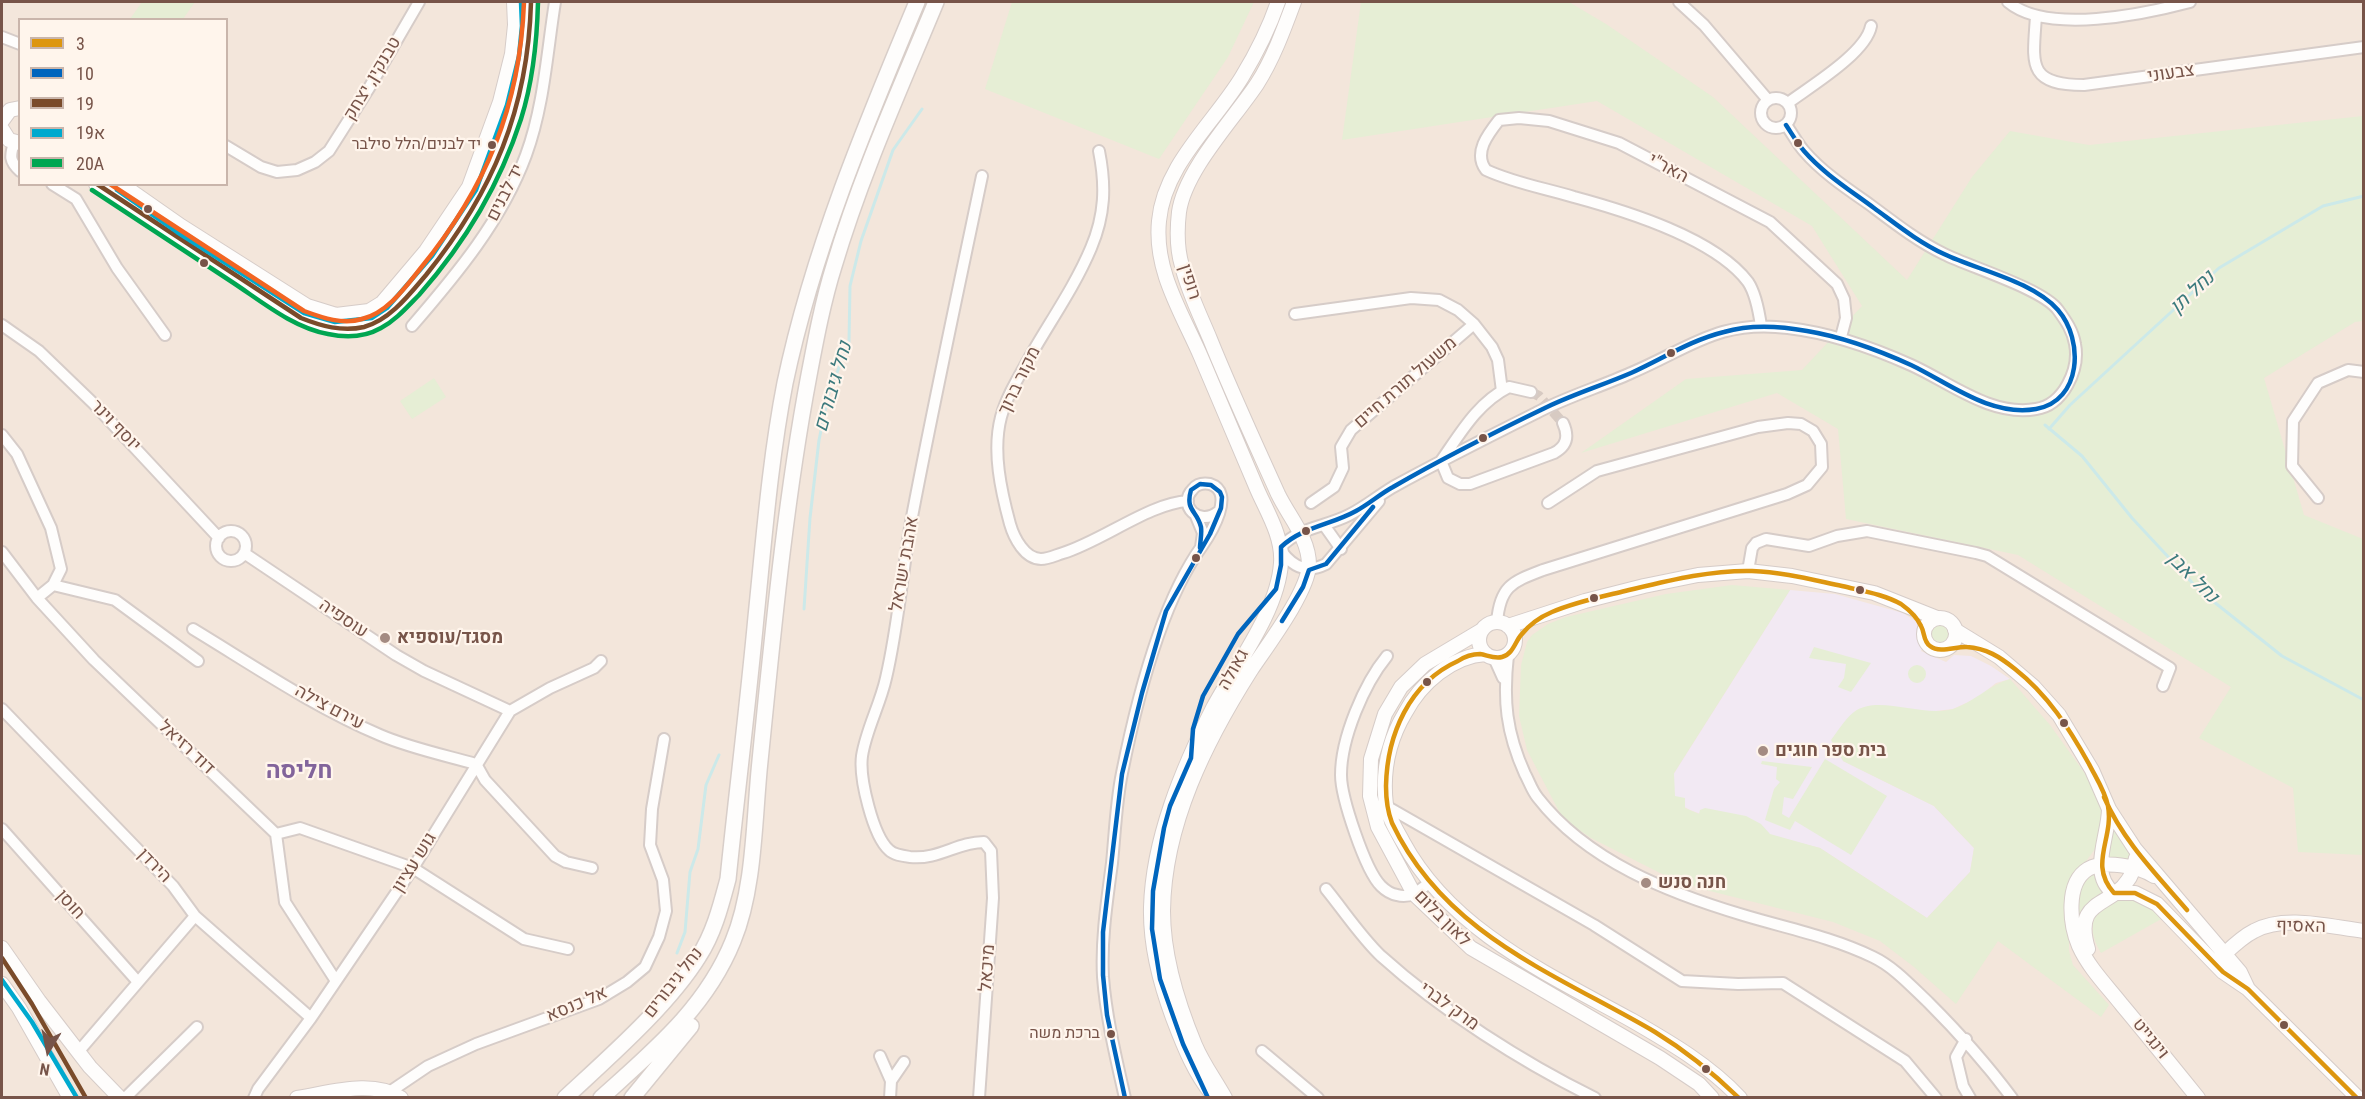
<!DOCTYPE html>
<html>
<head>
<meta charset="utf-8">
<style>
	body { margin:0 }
	#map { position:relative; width:2365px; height:1099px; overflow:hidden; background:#f7f1eb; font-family:"Roboto Condensed",Heebo,sans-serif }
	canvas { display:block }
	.frame { position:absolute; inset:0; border:3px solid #775449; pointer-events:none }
	.legend { position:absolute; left:18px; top:18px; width:210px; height:168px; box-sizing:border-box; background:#fff5ec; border:2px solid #c9b5ab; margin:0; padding:8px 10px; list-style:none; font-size:18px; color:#775449 }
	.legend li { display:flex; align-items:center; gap:12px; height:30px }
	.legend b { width:30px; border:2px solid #c9b5ab }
	.north { position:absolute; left:18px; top:1021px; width:60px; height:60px; -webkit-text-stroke:4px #fff5ec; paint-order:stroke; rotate:190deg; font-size:16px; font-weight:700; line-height:24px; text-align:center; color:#775449 }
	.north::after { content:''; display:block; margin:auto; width:21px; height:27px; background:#775449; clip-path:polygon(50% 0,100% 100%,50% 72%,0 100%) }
</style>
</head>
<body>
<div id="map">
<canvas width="2365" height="1099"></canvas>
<div class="frame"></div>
<ul class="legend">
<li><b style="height:8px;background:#dd960f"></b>3</li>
<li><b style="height:8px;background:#0065bd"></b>10</li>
<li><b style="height:8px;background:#7a4b2a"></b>19</li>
<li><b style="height:8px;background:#00a9ce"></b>19א</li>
<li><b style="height:8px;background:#00a651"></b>20A</li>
</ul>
<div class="north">N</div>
</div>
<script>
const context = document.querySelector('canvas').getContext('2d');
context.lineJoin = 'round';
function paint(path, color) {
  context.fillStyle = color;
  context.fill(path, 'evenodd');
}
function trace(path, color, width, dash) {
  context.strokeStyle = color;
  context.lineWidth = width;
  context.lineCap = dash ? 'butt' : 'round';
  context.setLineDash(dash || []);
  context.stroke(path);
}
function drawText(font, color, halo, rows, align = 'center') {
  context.font = font + ' "Roboto Condensed",Heebo,sans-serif';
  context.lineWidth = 4.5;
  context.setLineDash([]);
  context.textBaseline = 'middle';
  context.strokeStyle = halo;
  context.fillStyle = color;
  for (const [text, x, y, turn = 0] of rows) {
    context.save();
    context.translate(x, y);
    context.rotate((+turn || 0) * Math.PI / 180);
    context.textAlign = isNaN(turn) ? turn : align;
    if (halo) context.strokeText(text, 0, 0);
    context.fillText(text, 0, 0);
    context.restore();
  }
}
const residential = new Path2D(`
	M2,2H2363V1097L2,1098ZM20,20H226V184H20Z`);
const education = new Path2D(`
	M1790,590L1835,594L1903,613L1920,624L1924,633L1925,640L1921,651L1946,662L1954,655L1971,656L1991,666L2010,679L1996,683L1977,698L1953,709L1927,712L1843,761L1934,806L1974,848L1970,872L1927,918L1820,848L1727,824L1690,810L1661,794Z`);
const green = new Path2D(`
	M142,2H195L183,19H130Z
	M1012,2H1254L1228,57L1159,159L985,89Z
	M1361,2H1569L1606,24L1713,97L1907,280L1972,177L2010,131L2089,145L2363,116V321L2355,322L2264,378L2304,515L2363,539V855L2298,852L2293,788L2199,738L2231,687L2018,555L1846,519L1838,429L1777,393L1581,453L1686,379L1802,370L1862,306L1812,226L1597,101L1342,140Z
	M434,378L446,397L412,419L400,401Z
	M1732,585L1790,590L1674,773L1675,796L1685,798V808L1699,814L1700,810L1705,808L1746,816L1761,824L1770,834L1820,848L1927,918L1970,872L1974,848L1934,806L1843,761L1831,740C1838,731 1845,719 1854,712C1879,694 1922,718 1953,709C1974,702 1989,685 2010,679L2050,725L2096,789L2106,808L2103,838L2073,879L2069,915V951L2073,965L2109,1005L2101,1017L1998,941L1956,1004L1914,967L1880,941L1833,922L1702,889L1660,873L1591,838L1563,819L1527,750L1519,716L1521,665L1527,642L1532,635L1548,624L1566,617L1666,594Z
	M1931 634a9 9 0 1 1 18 0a9 9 0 1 1-18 0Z
	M1814,647L1871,663L1851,692L1838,687L1844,678L1846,664L1809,658Z
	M1908 674a9 9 0 1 1 18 0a9 9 0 1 1-18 0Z
	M1825,759L1887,796L1851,855L1795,821L1790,830L1765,820L1774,789L1780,782L1776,779L1777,767L1761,764L1762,761L1812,767L1793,799L1784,797L1782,814L1789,818Z
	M2112,826L2132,849L2130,863L2105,862Z
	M2097,870L2107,894L2082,921L2077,919L2076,905L2082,881Z
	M2131,897L2144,902L2163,918L2101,953C2082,922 2097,901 2131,897Z`);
const stream = new Path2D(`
	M2045,425L2082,456L2132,518L2199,590L2282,656L2364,700
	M2049,429L2070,405L2219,268L2323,206L2364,196
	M804,609L810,518L819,440L829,393L849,342L850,286L861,241L893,150L922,109
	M677,953L685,932L690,872L698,849L706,785L719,755`);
const minorTunnel = new Path2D(`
	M1531,392L1539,396L1563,423`);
const minor = new Path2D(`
	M1679,2L1704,25L1768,100
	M2008,2C2047,35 2145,14 2190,2
	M2036,16C2033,63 2026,85 2084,85L2364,47
	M2,37L20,44
	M1761 113a15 15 0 1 1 30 0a15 15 0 1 1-30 0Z
	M1788,103C1811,86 1866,53 1871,26
	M14,142C10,156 9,161 20,171
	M226,146L261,167L277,172L297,170L315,162L329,151L369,88L419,2
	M1099,151C1106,186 1105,215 1091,248C1075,286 1051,320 1031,355C1020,375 1007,395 1001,417C992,451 1001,491 1010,524C1014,538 1025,559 1041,559C1049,559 1056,555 1063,553C1102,541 1150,503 1188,501
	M52,184L76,199L117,268L165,335
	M1295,314L1411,298L1439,300L1458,310L1474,324L1492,347L1498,360L1502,391
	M2,325L39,351L94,404L219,538
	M412,326C457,274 502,220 526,155C544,106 547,52 555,2
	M1761,326C1759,312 1756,294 1748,282C1715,238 1626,211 1574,197C1544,188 1514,183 1486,170C1473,153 1488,134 1499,120L1519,118L1549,121L1619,143L1770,222L1837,284L1844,299L1846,318L1841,337
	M1531,392L1509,387C1477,403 1460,434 1441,461L1448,478L1460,484H1470L1554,453C1567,446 1569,436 1563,423
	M2,435L17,454L51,528L61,569L53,585L37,598
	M2318,498L2292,466L2293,421L2318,383L2348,370L2364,372
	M1311,503L1334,487L1343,468L1341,447L1351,430L1474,324
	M1196,516L1203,533L1201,547
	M1324,525L1341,549
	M216 546a15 15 0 1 1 30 0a15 15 0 1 1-30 0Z
	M1281,547C1299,527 1326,527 1349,515C1365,507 1378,496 1393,487C1440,461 1488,437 1536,413C1566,397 1600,387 1631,373C1690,348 1719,319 1788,328C1831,333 1871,347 1911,365C1949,382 1991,417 2036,409C2063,405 2080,370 2075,344C2073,331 2066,321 2058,310C2043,289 1970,267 1944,254C1917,241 1893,222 1869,204C1846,188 1822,172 1804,151C1797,143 1792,133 1786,125
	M2,552L37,598L94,660L276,834
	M1282,552C1294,568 1308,573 1326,564L1379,501
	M244,553L396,655L424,671L510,711
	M1748,571L1752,548L1756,543L1766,539L1809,546L1837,536L1867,531L1976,553L1987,556L2170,668L2163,686
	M53,585L115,600L198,661
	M1497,622C1500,586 1512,582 1543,570L1787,494L1807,485L1822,467L1821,444L1813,431L1801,424L1788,423L1758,427L1597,471L1548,503
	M193,629C254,666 314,707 380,735C410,748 444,755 476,764L485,780L555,856L566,862L592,868
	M1508,655C1503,700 1506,732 1525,774C1529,781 1532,791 1538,798C1587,861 1669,893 1743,915C1786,928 1832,937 1873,957C1894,967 1911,986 1928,1002C1959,1033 1986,1063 2012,1098
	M1387,656C1364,684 1341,738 1341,775C1341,797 1365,870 1381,886C1385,890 1391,894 1397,895C1410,899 1419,891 1429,883
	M1494,658L1503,678
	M2,709L173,886L195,916L311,1018
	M1386,806L1594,925L1682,981L1738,984L1783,983L1905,1061L1936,1098
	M2,829L138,982
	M276,834L300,828L413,868L524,939L568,949
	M276,834L285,902L336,981
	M1326,889C1344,911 1361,937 1381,956C1442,1011 1522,1062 1595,1098
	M1966,1039L1956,1057L1963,1086L1970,1098
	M79,1051L195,916
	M1262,1051L1318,1098
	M880,1056L891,1081
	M391,1091L428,1066L476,1044L599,999L627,982L645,967L659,937L666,911L663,880L650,845L652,809L664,739
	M125,1098L197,1027
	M254,1098L258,1089L311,1018L413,868L510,711L550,688L594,668L601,661
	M890,1098L891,1081L904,1062
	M979,1098L993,898L991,851L984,842C957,842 939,860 910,857C903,856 894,855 889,850C873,836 859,778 862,756C866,730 880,705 886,678C898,627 902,574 911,522C933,406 958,291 982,176
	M1125,1098C1116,1058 1106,1017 1103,977C1101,939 1107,901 1112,863C1115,833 1116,802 1122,773C1136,703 1160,604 1202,546C1211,533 1236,492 1210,484C1204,483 1197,484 1193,489C1177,505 1199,527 1218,512`);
const tertiary = new Path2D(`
	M2,121L10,110L20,108
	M2,129L9,140L20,143
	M96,184L301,318C321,326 341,332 363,327C388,321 402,301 419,283C485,208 534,104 531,2
	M121,184L181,226L307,306L336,315L369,311L382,303L426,251L469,187L500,102L512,54L515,25L514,2
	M1924 634a16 16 0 1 1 32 0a16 16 0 1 1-32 0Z
	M1479 640a18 18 0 1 1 36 0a18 18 0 1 1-36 0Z
	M1508,626L1585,601L1644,586L1698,575L1748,571L1792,576L1874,593L1937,618
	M1482,630L1425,664L1401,687L1385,714L1371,759L1370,796L1378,827L1414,894L1471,948L1660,1058L1699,1084L1712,1098
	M1955,630L1999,657L2033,686L2059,715L2092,770L2109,809L2135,849L2240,972L2248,989
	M1486,654C1452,656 1421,683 1405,713C1389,740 1382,772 1386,805C1388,817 1397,831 1403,842C1451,931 1548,974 1633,1021C1671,1043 1709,1065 1740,1098
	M2109,809C2109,835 2088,875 2114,893
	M2154,876C2138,866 2104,860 2088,869C2065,883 2070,925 2079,946C2089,968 2107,986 2122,1005C2148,1036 2173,1067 2198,1098
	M2114,893H2135L2157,904L2223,972L2248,989L2358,1098
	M2,948L39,1001L90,1067L120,1098
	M2088,949C2073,898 2110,908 2128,880C2133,874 2134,866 2136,858
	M2218,960C2229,950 2240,938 2254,931C2285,914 2330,927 2364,931
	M2,984L19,1008L70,1098
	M297,1098C330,1093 372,1079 401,1098
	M1215,1098C1195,1075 1184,1047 1173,1018C1160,983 1150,945 1151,907C1153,839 1182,769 1213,708C1236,665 1278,611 1281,563C1283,537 1267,512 1257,489C1238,445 1220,401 1201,357C1182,313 1154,271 1159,221C1164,165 1214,123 1242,77C1256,54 1269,28 1278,2
	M1225,1098C1215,1080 1203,1064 1195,1045C1178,1004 1163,956 1163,911C1164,824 1206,741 1251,670C1267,646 1308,592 1309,565C1309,538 1289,517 1278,494C1255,443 1231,391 1210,339C1200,315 1188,291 1182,266C1177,249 1177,229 1179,212C1185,170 1233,120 1257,84C1273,59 1284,29 1294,2`);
const secondary = new Path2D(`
	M565,1098C608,1058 668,1006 699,956C714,933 721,905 728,879C737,791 748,704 756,617C764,539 770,460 785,383C813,250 865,126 917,2
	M601,1098C653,1051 706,1008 733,941C755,888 754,817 760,761C773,632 785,502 809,375C816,338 823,301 834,266C861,175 900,89 936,2
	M632,1098L691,1026`);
const bus1 = new Path2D(`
	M2104,797C2123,841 2156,874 2187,910
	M1739,1098C1713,1073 1686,1051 1655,1032C1556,974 1445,935 1392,823C1387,810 1386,799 1386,786C1387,735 1409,683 1458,661C1464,657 1472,654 1480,654C1487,655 1494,659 1502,657C1513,654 1515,642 1521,635C1529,625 1540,617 1552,612C1575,602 1600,597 1625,591C1667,581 1709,570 1752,571C1783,572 1813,580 1842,586C1862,591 1883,594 1901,604C1908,609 1917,617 1921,626C1925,633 1923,641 1930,646C1940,654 1956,646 1967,647C1986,648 2000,657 2015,669C2048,695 2069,728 2089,764C2096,778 2105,791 2108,806C2114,839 2088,864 2114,893H2135L2157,904L2223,972L2248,989L2357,1098`);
const bus2 = new Path2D(`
	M1282,621L1303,587L1309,570L1326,564L1373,507
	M1125,1098L1107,1015L1103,975V932L1122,774L1142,693L1166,611L1210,534L1221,508L1222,497L1220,492L1211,485L1200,484L1191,490C1185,511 1197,510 1201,527C1202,534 1200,542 1200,548
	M1208,1098L1183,1044L1160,979L1152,929L1153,891L1164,828L1170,806L1191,758L1193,729L1203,696L1238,634L1276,589L1281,565V547C1302,527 1331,525 1356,511C1369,504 1380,494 1393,487C1443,458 1495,432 1547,407C1574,394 1603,385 1631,373C1662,359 1691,340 1724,332C1751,324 1780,326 1807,331C1843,337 1878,350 1911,365C1949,383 1990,417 2036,409C2082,401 2084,340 2058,310C2033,281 1977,270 1944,254C1918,242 1896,224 1874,208C1850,190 1824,174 1804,151C1797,143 1792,134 1786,125`);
const bus3 = new Path2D(`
	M97,184L301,318C321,326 342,332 364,327C390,320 409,295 426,275C493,192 528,109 531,2
	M2,958L32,1004L86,1098`);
const bus4 = new Path2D(`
	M117,190L177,232L304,313L335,322L372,318L387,308L432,256L476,190L507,105L519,56L522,26L521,2
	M2,980L32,1022L77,1098`);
const bus5 = new Path2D(`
	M92,190C138,220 183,250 229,280C260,300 291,327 328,334C346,338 365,337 381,328C396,320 407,307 419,295C464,244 500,184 521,119C533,81 537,42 538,2`);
const bus6 = new Path2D(`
	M110,184L304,311C323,318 343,325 362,319C387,313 405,288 420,269C486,188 520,107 524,2`);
const markers = [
	[1798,143,5,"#775449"],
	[492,145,5,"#775449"],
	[148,209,5,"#775449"],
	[204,263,5,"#775449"],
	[1671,353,5,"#775449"],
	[1483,438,5,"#775449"],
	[1306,531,5,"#775449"],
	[1196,558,5,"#775449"],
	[1860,590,5,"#775449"],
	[1594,598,5,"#775449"],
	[385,638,6,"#a48b82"],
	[1427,682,5,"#775449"],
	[2064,723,5,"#775449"],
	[1763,751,6,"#a48b82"],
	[1646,883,6,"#a48b82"],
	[2284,1025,5,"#775449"],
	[1111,1034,5,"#775449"],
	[1706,1069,5,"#775449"]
];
const busNames = [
	["יד לבנים/הלל סילבר",481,145],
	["ברכת משה",1100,1034]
];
const streetNames = [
	["צבעוני",2171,74,-8],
	["טבנקין, יצחק",373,79,-59],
	["האר\"י",1668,169,28],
	["יד לבנים",506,193,-63],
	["רופין",1189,282,72],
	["מקור ברוך",1020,381,-64],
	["משעול תורת חיים",1406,383,-41],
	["יוסף וינר",115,426,46],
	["אהבת ישראל",905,564,-80],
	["עוספיה",343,619,34],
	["גאולה",1234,670,-61],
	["עירם צילה",329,708,28],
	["דוד רזיאל",186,748,43],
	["גוש עציון",415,863,-58],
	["הירדן",154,866,46],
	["חוסן",70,905,48],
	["לאון בלום",1442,919,45],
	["האסיף",2301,927,1],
	["מיכאל",988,968,-86],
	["נחל גיבורים",674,983,-52],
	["אל כנסא",577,1005,-23],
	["מרק לברי",1449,1007,36],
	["וינגייט",2150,1039,51]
];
const poiNames = [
	["מסגד/עוספיא",397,638],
	["בית ספר חוגים",1775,751],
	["חנה סנש",1658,883]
];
const waterNames = [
	["נחל תן",2193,293,-43],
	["נחל גיבורים",834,387,-74],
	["נחל אבן",2192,578,45]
];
const districtNames = [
	["חליסה",299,772]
];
paint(residential, '#f3e6db');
paint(education, '#f2e9f3');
paint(green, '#e6eed5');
trace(stream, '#cce9e9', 3);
trace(minorTunnel, '#d7cac2', 10, [10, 5]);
trace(minor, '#d6ccc8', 14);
trace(tertiary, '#d6ccc8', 16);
trace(secondary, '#d8cec9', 18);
trace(minor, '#fefdfc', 10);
trace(tertiary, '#fefdfc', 14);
trace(secondary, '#fefdfc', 15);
trace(bus1, '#dd960f', 4.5);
trace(bus2, '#0065bd', 4.5);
trace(bus3, '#7a4b2a', 4.5);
trace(bus4, '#00a9ce', 4.5);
trace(bus5, '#00a651', 4.5);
trace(bus6, '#f26522', 4.5);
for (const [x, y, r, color] of markers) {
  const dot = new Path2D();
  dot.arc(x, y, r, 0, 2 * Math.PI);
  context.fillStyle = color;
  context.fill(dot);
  trace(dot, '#fff5ec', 2);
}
drawText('16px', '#775449', '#fff5ec', busNames, 'right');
drawText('18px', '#775449', '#fff5ec', streetNames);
drawText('bold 18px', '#775449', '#fff5ec', poiNames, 'left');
drawText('italic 20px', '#3c7a7d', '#fff5ec', waterNames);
drawText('bold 24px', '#82649b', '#fff5ec', districtNames);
</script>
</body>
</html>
